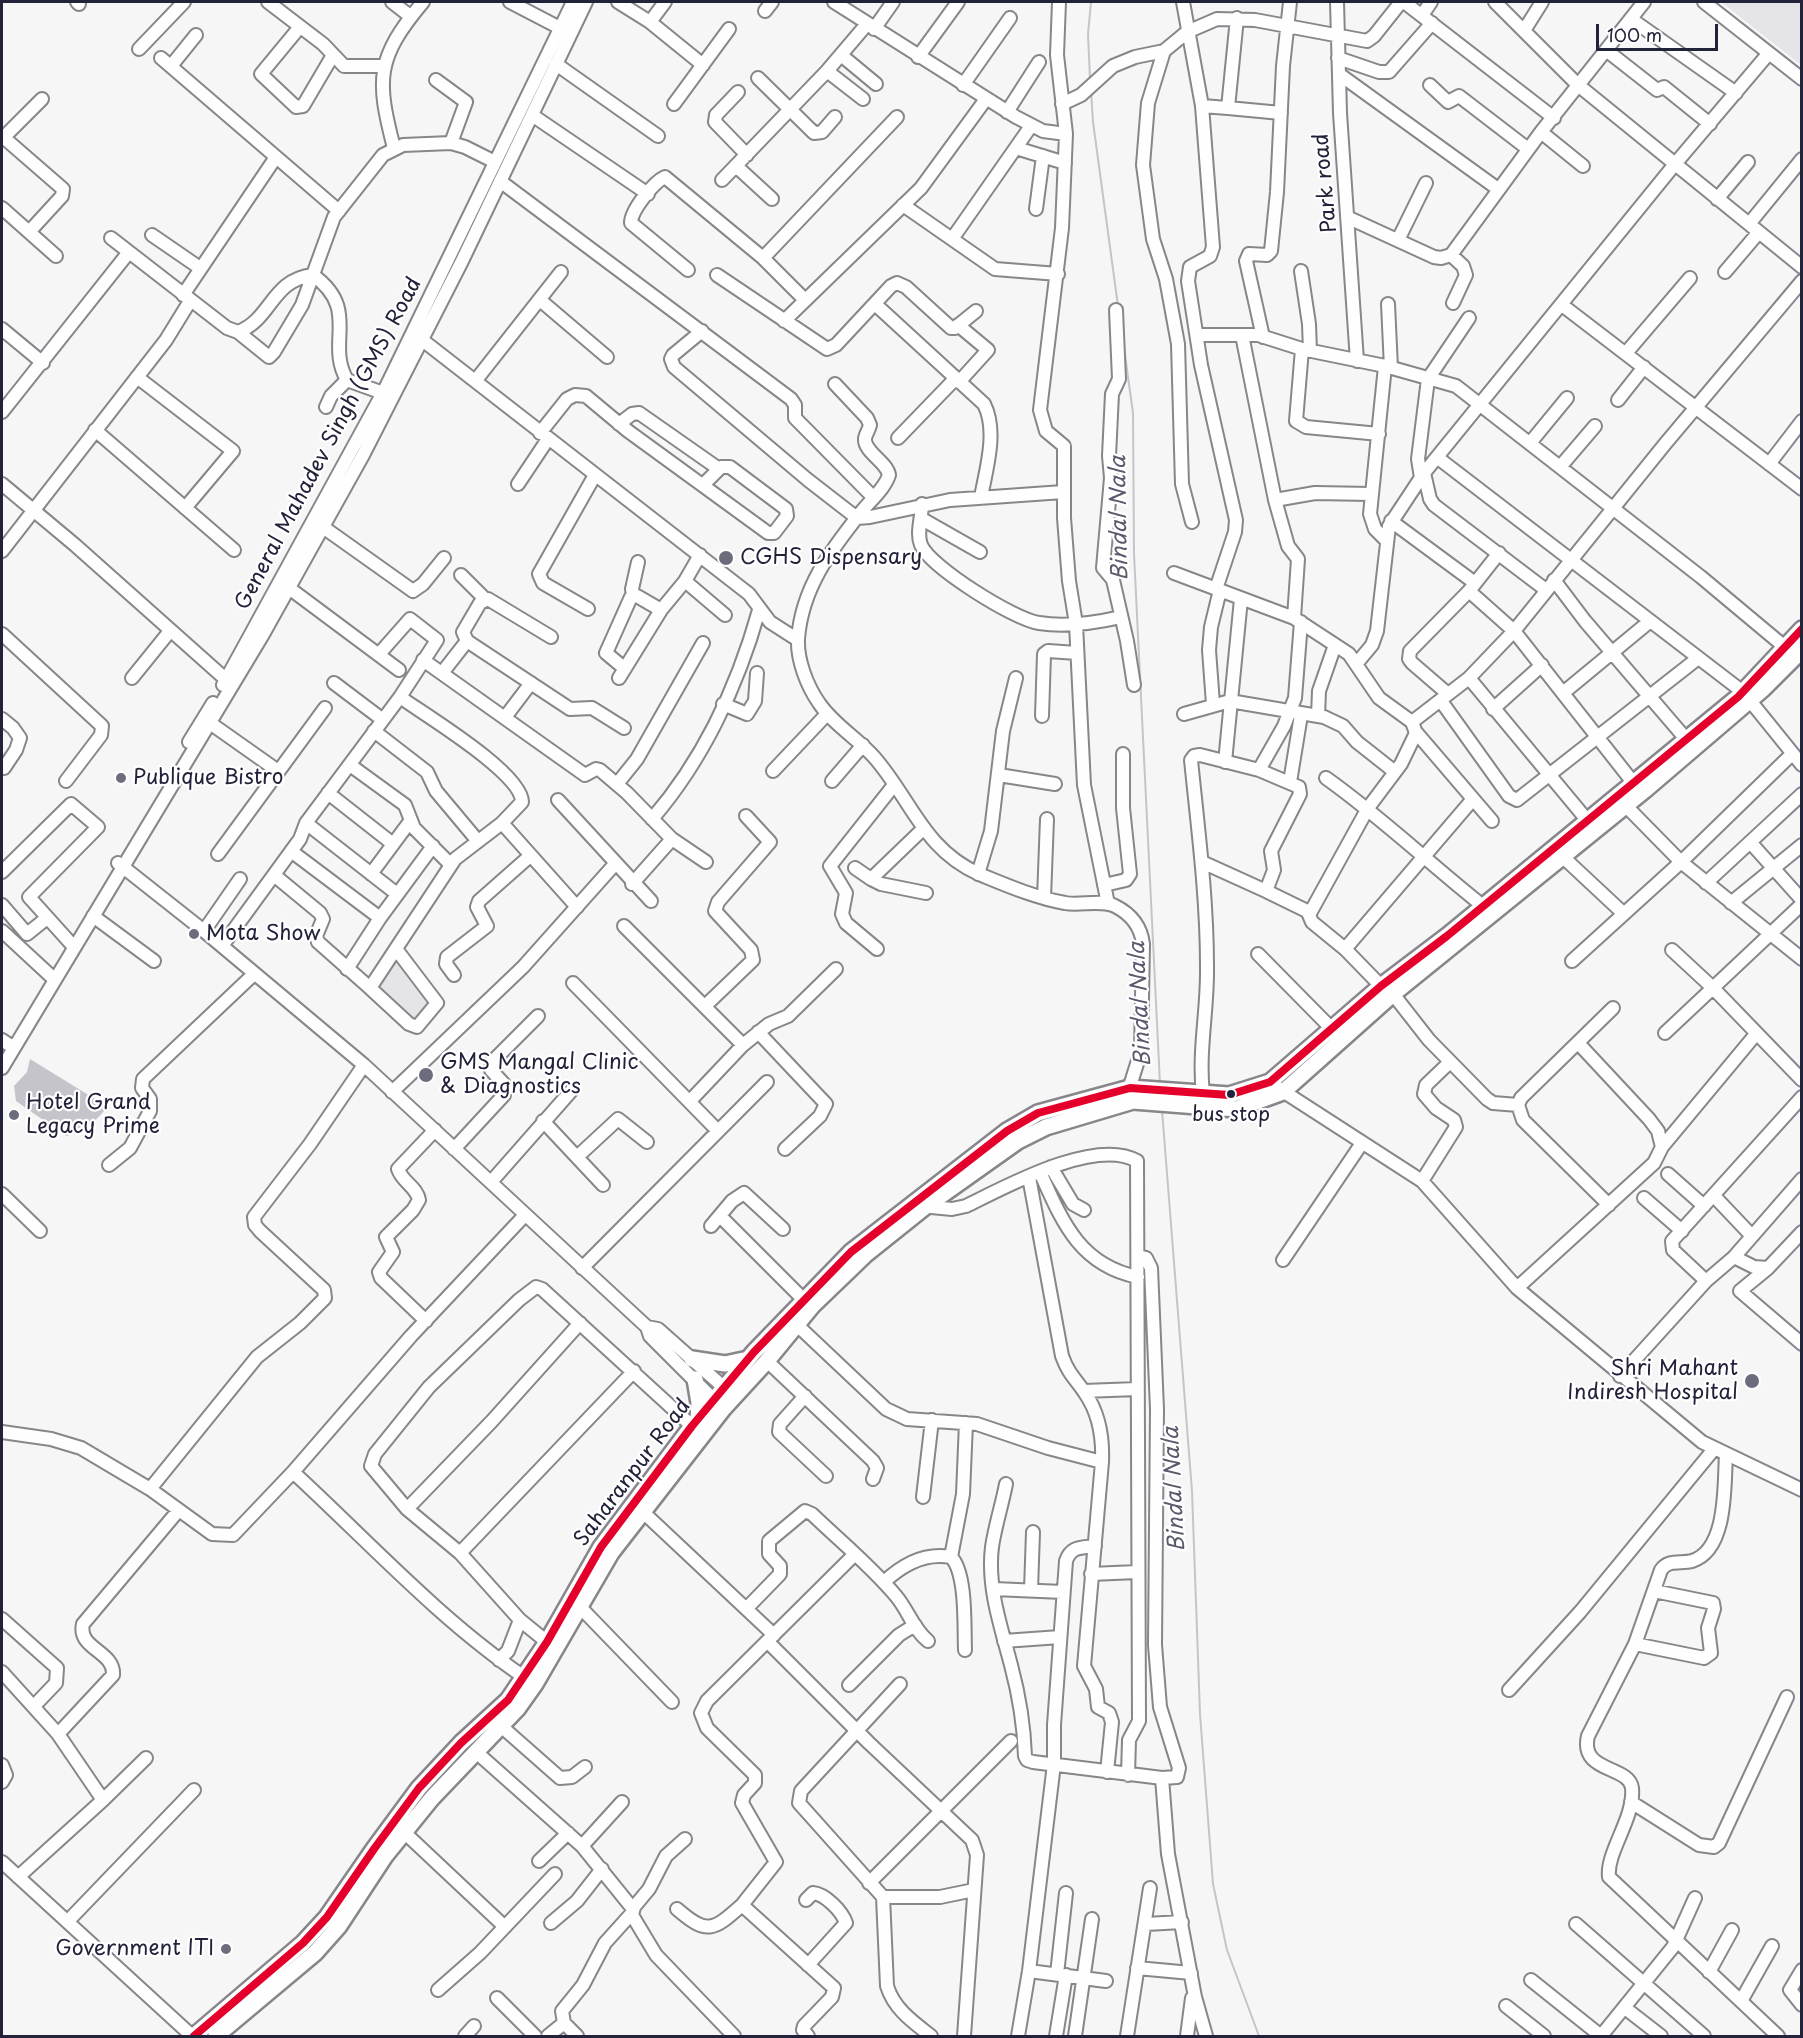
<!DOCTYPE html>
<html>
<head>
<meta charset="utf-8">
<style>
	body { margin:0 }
	#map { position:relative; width:1803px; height:2038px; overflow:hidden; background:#f6f6f7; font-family:"Playpen Sans",sans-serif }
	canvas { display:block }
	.frame { position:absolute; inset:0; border:3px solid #22223b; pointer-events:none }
	.scale { position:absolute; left:1596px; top:24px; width:122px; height:27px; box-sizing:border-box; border:3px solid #22223b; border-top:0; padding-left:8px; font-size:18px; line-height:21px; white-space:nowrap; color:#22223b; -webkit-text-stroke:4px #fff; paint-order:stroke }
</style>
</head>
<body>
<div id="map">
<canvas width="1803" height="2038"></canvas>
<div class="frame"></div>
<div class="scale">100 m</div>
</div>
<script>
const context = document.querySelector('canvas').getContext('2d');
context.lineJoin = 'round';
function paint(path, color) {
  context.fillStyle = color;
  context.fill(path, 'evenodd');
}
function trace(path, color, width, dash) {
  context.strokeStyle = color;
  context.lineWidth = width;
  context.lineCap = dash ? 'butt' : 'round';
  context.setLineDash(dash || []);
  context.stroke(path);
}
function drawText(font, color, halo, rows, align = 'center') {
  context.font = font + ' "Playpen Sans",sans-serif';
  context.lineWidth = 4.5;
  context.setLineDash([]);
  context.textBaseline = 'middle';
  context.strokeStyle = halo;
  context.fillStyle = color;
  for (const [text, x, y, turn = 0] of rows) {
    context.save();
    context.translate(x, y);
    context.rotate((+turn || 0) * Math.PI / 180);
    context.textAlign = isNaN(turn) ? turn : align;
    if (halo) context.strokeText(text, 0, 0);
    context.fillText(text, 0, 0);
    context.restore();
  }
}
const built = new Path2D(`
	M1721,2H1801V65Z
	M395,957L432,1004L415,1023L376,984Z`);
const water = new Path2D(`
	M30,1059L108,1107L85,1131L66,1136L16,1101L14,1086L27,1072Z`);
const stream = new Path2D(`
	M1090,79L1088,34L1091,2
	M1091,91L1093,122L1118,306
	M1123,341L1133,413L1134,554L1160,1084
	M1162,1110L1192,1491L1200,1714L1213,1884L1227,1950L1259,2036`);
const minor = new Path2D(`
	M77,2L79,4
	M268,2L323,44L344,66H383
	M392,2L410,16
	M510,2L560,28
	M618,2L650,22L703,65
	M834,2L1016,117L1043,131L1066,134
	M1059,2L1057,55L1066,134L1062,228L1040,410L1046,431L1064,446V518L1069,581L1076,624L1084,785L1108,904
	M1183,2L1202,106L1213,247L1210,256L1190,267L1188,281L1201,365L1236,520L1235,532L1216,589
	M1337,2L1340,113L1357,361
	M1404,2L1554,118
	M1495,2L1578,85L1802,267
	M1704,2L1802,79
	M765,11L772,2
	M1422,15L1431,2
	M1631,19L1736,93
	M650,22L665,2
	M299,28L261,74L296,107L303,106L333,55
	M874,29L893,2
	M1525,29L1542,2
	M139,49L184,2
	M1606,50L1657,90L1664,87L1710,124
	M1164,51L1148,103L1143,165L1153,239L1166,279L1178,344L1182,484L1192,522
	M841,55L876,84
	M918,57L958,2
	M161,58L339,211
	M1338,58L1379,72H1389L1432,23
	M556,64L658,136
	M171,66L196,35
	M827,71L863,99
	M1339,74L1498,189
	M758,78L814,133L822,132L835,117
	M436,80L466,102L451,143
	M963,85L1010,18
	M1430,85L1448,102L1459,96L1528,149
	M738,92L716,115L715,122L747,155
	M674,104L729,29
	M1062,104L1081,95L1113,66L1135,57L1164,51L1187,32L1217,19L1255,20L1367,41L1374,36L1401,2
	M1202,106L1228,108L1237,18
	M1228,108L1281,113
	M1007,112L1039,62
	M532,115L648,194
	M1541,132L1583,166
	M2,136L63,189L62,196L29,232
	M2,139L42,99
	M394,148C376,79 376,58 423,2
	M1016,148L1065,163
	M736,166L772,199
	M722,180L827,71L867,24
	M500,181L791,399L795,405V418L873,497
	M1717,199L1748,162
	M903,205L995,269L1058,274
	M2,208L56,256
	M1036,209L1043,156
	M1349,218L1434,257L1441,258L1451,255L1541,132L1644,2
	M1749,224L1802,159
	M152,235L200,268
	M111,238L227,328L238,332C272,319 271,280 313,275C361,310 325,342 347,380L383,393
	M952,239L1031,126
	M1398,240L1426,183
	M1451,255L1463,266L1466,275L1453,303
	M763,258L897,117
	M688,270L631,223C631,210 654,182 665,177L763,258L805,300
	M1301,271L1309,324L1310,351
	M1725,272L1759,232
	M717,275L827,349L836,345L891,286L897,283L906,287L951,328H955L976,311
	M183,295L276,157
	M540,300L607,357
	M875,304L984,404C998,431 986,470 981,497
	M1388,304L1391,368
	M1562,305L1802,489
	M1116,310L1119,379L1112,394L1109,456L1111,478L1103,568L1113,580L1127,641L1134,685
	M784,321L921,188L986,99
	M958,325L988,350L959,382
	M2,329L43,363
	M702,331L673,355L671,359L674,367L808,480L857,518L870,517L950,500L1063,492
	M238,332L269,357L274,352L302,305L334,217L383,155L403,145L451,143L465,147L495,162
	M1197,335H1258L1302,349L1385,366L1456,386L1701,577L1786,648
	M1263,337L1246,261L1249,254L1267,255L1271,251L1277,192L1283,66L1290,2
	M421,339L749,594L770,622L798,640
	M1302,349L1296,421L1306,427L1379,434
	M1626,353L1690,278
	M1385,366L1370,514L1375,529L1387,541
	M137,377L233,451L185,508
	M476,380L561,272
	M835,384L867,418L870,425C869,430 865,435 865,439C864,452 887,462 889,475C885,488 871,500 862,511C831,550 802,587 798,639C797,660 807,686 819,703C833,724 857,738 874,757C911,799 923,849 979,874C1006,885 1036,898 1065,903C1080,906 1101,899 1115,906C1131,914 1141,927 1143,944L1141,1051L1130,1086L1132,1096
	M1618,400L1644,367
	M326,407L331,396L347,380
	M2,412L129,252
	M619,424L632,414L639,413L719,469
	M95,430L234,550
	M540,433L567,399L575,395L586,396L628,431L768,533H774L787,516L786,509L730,467H721L704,484
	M898,438L955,379
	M1530,443L1567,398
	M1438,458L1743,692L1802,765
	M1769,464L1802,421
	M1560,467L1595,426
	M1424,473L1430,499L1434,505L1546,590
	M1421,478L1418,459L1428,379L1469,318
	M2,484L75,545L231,684
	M518,484L548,439
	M1275,500L1315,493L1371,494
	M922,504C922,517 916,533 921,545C930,567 1015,620 1039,623C1065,627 1095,623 1121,617
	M922,519L980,552
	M1391,521L1475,583
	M323,527L413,591L423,584L444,558
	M2,551L166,340L190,301
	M1174,573L1294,618L1298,559L1288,546L1275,500L1242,335
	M461,575L485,599
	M1554,580L1585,621L1686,739
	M685,581L725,615
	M289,588L399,670
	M1469,591L1514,631L1639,790
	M633,595L632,589L638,562
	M588,609L543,583L539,574L595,475
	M1294,618L1349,654L1379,698L1412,722
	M2,634L102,726L101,735L66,781
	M551,637L488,599L480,603L463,632L467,641L570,709L592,708L624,728
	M423,660L585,775L596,769L600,770L627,793L672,839L706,862
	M1357,663L1372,645L1377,631L1389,526L1424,473L1675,164L1769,53
	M624,668L606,653L631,597L637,596L661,610
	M442,673L467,641
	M132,678L170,631
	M619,678L661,610L685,581L700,555
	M1469,678L1587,820
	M334,683L383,720
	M223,685L385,389L573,2
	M1563,693L1649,622
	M1448,694L1412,663L1409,659L1410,651L1469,591L1499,553
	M1441,701L1509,796L1517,800L1697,659
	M723,704L747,714L755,701L757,673
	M1213,704L1209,650L1211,627L1220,590
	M1493,709L1542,665
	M1184,714L1230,701L1324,717L1343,726L1357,742L1395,772
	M506,716L531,683
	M1042,716L1044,654L1048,651L1077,653
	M1318,716L1319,691L1335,645
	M2,719L13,728L20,738L16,750L4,768
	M210,723L278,771
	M374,731L427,772L436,791L477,840
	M1415,731L1492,821
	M189,742L213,703
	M1225,762L1241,599
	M350,765L405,805L414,828L451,865
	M1259,770L1284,726L1295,698L1301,622
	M773,771L827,714
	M999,775L1055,784
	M1326,778C1381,817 1430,864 1483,906
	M832,781L863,745
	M1290,782L1301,715
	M617,784L637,759L703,643
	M328,793L393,844
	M558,800L651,901
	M1626,806L1681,862L1802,959
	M652,819C703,760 738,685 759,610
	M306,823L397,894
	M502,823L577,907
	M1750,842L1802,900
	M291,851L380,918
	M218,854L325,708
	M1563,857L1623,913
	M1202,862L1266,891
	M118,863L204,931L364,1065L647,1327L650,1336L720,1406
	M855,868L871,879L923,829
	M2,872L71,804L98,827L29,897L74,947
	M371,874L411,820
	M978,874L991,831L1003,731L1016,678
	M274,875L320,913L323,919L316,936L318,942L370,988
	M871,879L881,884L926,893
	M1706,883L1802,794
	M632,884L672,839
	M1104,885L1126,880L1130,874L1123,808V754
	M1044,898L1047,819
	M1731,903L1802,845
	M2,905L27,934L47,918
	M93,916L154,961
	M624,926L743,1045
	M2,931L54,979
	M204,931L240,879
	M222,946L300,839L306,823L400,697L437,640L410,619L380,653
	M396,949L437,1003L417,1027L409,1024L370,988L455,859L502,823L522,802C522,773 425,715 400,697
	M877,949L846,923L842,914L846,893L830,866L894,785
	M1345,949L1473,799
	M1672,950L1713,988L1802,1080
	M1258,954L1332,1029
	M1572,961L1681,862L1792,754
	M347,969L380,918L433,846
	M454,975L446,964L447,957L487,926L477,907L479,901L530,856
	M573,983L718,1131
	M1381,986L1345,949L1312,922L1309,915L1368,808L1401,764L1416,733L1412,722L1469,678L1514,631L1665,444L1802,281
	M1393,994L1429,1040L1487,1099L1493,1103L1518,1105
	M705,1006L753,960L751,950L715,911L718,902L770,842L746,816
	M758,1032L826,1104L820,1116L785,1149
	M1665,1033L1802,904
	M2,1040L14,1048
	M2,1068L262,636L363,455L462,261L586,2
	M1278,1088L1422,1181L1517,1288L1702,1442L1802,1490
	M392,1092L523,967L615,864
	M1203,1094C1198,1051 1208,1009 1207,966C1207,897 1198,829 1191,760L1194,756L1200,755L1259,770L1299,787L1300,794L1271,851L1274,870L1266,891L1309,912
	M690,1101L743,1045L769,1024L788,1016L836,969
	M543,1121L603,1185
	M1662,1147L1756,1034
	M454,1149L504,1095V1084L491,1070L492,1062L538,1016
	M577,1157L618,1119L647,1142
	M109,1165L130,1148L150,1111V1099L142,1088L143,1079L254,974
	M1051,1167L1073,1204L1084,1210
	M1040,1172C1062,1221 1079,1265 1138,1277
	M1668,1174L1704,1206
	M1029,1177L1062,1356C1069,1375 1075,1378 1085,1393C1099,1413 1103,1439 1102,1462L1084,1666L1096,1689L1098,1707L1109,1713L1112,1722L1107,1772
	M1422,1181L1456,1127L1454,1120L1436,1108L1424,1094L1426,1085L1450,1062
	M491,1182L572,1090
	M2,1194L40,1231
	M1714,1196L1751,1235
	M1644,1198L1682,1231
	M1609,1205L1523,1120L1518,1105L1521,1098L1613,1008
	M921,1206L952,1209L966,1206C1005,1187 1095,1137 1137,1161L1139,1721L1129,1740L1128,1775
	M720,1216L803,1299
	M711,1226L732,1201L744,1193L783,1229
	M1138,1256L1146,1258L1151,1268L1157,1409L1155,1645L1160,1707L1179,1768L1177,1777L1162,1778
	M1734,1257L1754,1267L1768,1268L1802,1232
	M1283,1260L1362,1143
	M582,1268L767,1082
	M1768,1268L1740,1291L1802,1344
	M1706,1281L1673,1250L1672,1241L1802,1097
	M1517,1288L1654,1163L1662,1147L1658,1131L1649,1119L1579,1044
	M426,1321L381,1278L379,1272L393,1252L386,1237L413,1210L419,1200C417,1187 402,1182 398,1169L435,1130
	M796,1324L886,1409L907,1419L977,1424L1048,1448L1102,1462
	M647,1327L658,1329L729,1392
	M767,1361L873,1461L877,1468L873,1479
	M1620,1376L1706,1281L1734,1257L1802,1179
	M1084,1391L1137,1389
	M805,1396L780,1424L779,1432L826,1476
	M2,1432L51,1439L81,1448L150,1489L212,1534L233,1535L293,1472L411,1336L525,1215
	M1726,1454C1724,1484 1728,1550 1692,1561C1681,1564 1668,1559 1661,1570L1635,1644L1588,1736C1579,1773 1629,1765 1632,1788C1635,1818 1606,1852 1609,1877L1778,2036
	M293,1472C368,1541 439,1619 524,1677
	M1006,1484C1002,1505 995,1526 992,1547C987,1587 1001,1627 1011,1665C1019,1695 1024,1725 1025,1756L1027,1760L1033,1762L1162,1778L1168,1854L1195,1997L1206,2036
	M150,1489L257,1357L300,1323L325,1298L324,1290L260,1231L255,1225L254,1217L310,1144L364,1065
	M923,1497L932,1420
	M407,1509L492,1421L580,1323
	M643,1512L774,1635
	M460,1553L634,1371
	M951,1557L963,1494L966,1423
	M1091,1574L1137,1572
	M884,1582C902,1565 925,1552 951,1557C967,1573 964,1628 965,1650
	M994,1589L1063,1592
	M1031,1590L1033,1532
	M580,1607L672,1702
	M747,1608L780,1574V1566L769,1554V1541L805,1511L812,1514C840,1541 871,1566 896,1596C908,1610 913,1629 928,1641
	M2,1619L57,1668L56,1683L34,1706
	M1004,1641L1060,1637
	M547,1642L520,1620L460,1553L407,1509L371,1466L375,1454L429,1387L519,1300L536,1287L542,1289L692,1426
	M769,1643L869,1743L972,1840L977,1855L964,2036
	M1635,1644L1704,1658L1711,1653L1708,1628L1714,1609L1713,1603L1654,1591
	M499,1660L508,1651L520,1620
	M2,1672L58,1734L103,1800L18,1877
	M900,1684L801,1791L799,1803L883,1897H940L974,1890
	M849,1685L899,1635L915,1625
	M1509,1690L1580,1612L1714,1449
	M501,1726L560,1778L572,1777L585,1767
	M58,1734L113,1675C115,1651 77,1649 83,1624L178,1511
	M475,1751L582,1846L633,1909
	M2,1765L6,1775L2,1782
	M103,1800L146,1758
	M1631,1802L1699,1845L1714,1847L1719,1843L1787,1697
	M405,1833L505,1927
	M685,1839L666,1856L649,1889L634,1907L632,1915L656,1955L734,2036
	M582,1846L622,1802
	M539,1861L568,1833
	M2,1862L192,2036
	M869,1883L1011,1741
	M883,1897L887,1986C894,2009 913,2022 931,2036
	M806,1900L813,1893C825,1894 842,1911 846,1923L808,1965
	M677,1909C707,1935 713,1931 742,1905
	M68,1921L194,1790
	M551,1923L577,1901L602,1869
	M1146,1924L1182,1922
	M1576,1924L1704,2036
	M1137,1968L1191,1973
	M1802,1970L1790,1990L1802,2005
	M1029,1971L1106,1981
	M1709,1972L1732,1930
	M1057,1974L1066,1893
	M1531,1980L1601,2036
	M438,1990L480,1953L555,1874
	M497,1998L535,2036
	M1741,2001L1772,1946
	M1506,2006L1544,2036
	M1625,2008L1661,2036
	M465,2036L474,2026
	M548,2036L564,2023
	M577,2036L564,2023L562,2011L583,1985L605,1943L632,1913
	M808,2036L803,2030L804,2026L832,1997L834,1988L742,1905L776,1862L742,1803L744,1795L755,1783V1775L707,1728L701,1713L707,1701L855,1554
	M1018,2036L1029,1971L1054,1764V1725L1066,1561C1071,1546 1081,1548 1095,1546
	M1056,2036L1066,1975
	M1075,2036L1092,1919
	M1127,2036L1150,1888
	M1187,2036L1192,1998
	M1601,2036L1673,1947L1695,1898`);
const major = new Path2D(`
	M692,1359L725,1364L748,1359
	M695,1379L699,1403L698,1419
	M194,2036L303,1943L327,1917L374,1849L419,1788L461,1743L508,1700L547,1642L601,1547L692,1426L754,1352L851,1252L1007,1131L1038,1113L1130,1088L1229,1095L1270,1082L1381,986L1447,936L1738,697L1802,629
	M216,2036L315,1953L339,1926L385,1856L432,1798L518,1708L535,1684L611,1553L723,1409L767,1361L813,1305L865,1255L925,1207L1018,1141L1046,1127L1133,1101L1236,1109L1283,1092L1393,994L1645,790L1763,689L1802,650`);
const bus1 = new Path2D(`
	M194,2036L303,1943L327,1917L374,1849L419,1788L461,1743L508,1700L547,1642L601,1547L692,1426L754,1352L851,1252L1007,1131L1038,1113L1130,1088L1229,1095L1270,1082L1381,986L1447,936L1738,697L1802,629`);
const markers = [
	[726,558,8,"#6c6c7d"],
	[121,778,6,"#6c6c7d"],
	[194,934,6,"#6c6c7d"],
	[426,1075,8,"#6c6c7d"],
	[1231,1094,5,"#22223b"],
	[14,1115,6,"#6c6c7d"],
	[1752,1381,8,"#6c6c7d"],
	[226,1949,6,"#6c6c7d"]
];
const busNames = [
	["bus stop",1231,1115]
];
const streetNames = [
	["Park road",1326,183,-95],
	["General Mahadev Singh (GMS) Road",329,444,-62],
	["Saharanpur Road",633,1473,-53]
];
const poiNames = [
	["CGHS Dispensary",740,558],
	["Publique Bistro",133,778],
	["Mota Show",206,934],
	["GMS Mangal Clinic",440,1063],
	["& Diagnostics",440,1087],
	["Hotel Grand",26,1103],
	["Legacy Prime",26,1127],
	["Shri Mahant",1738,1369,"right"],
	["Indiresh Hospital",1738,1393,"right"],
	["Government ITI",214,1949,"right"]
];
const waterNames = [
	["Bindal Nala",1120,518,-91],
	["Bindal Nala",1141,1004,-93],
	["Bindal Nala",1175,1489,-93]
];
paint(built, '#e5e5e8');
paint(water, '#c4c4ca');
trace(stream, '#c4c4ca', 2);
trace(minor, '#86868b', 16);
trace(major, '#86868b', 20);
trace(minor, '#fefefe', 12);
trace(major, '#fefefe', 15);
trace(bus1, '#e4002b', 8);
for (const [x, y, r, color] of markers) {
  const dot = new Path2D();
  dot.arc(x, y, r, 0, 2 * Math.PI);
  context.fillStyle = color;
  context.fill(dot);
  trace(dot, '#fff', 2);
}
drawText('20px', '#22223b', '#fff', busNames);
drawText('21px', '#22223b', '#fff', streetNames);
drawText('21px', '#22223b', '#fff', poiNames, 'left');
drawText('italic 22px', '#5a5a6d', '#fff', waterNames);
</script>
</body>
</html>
